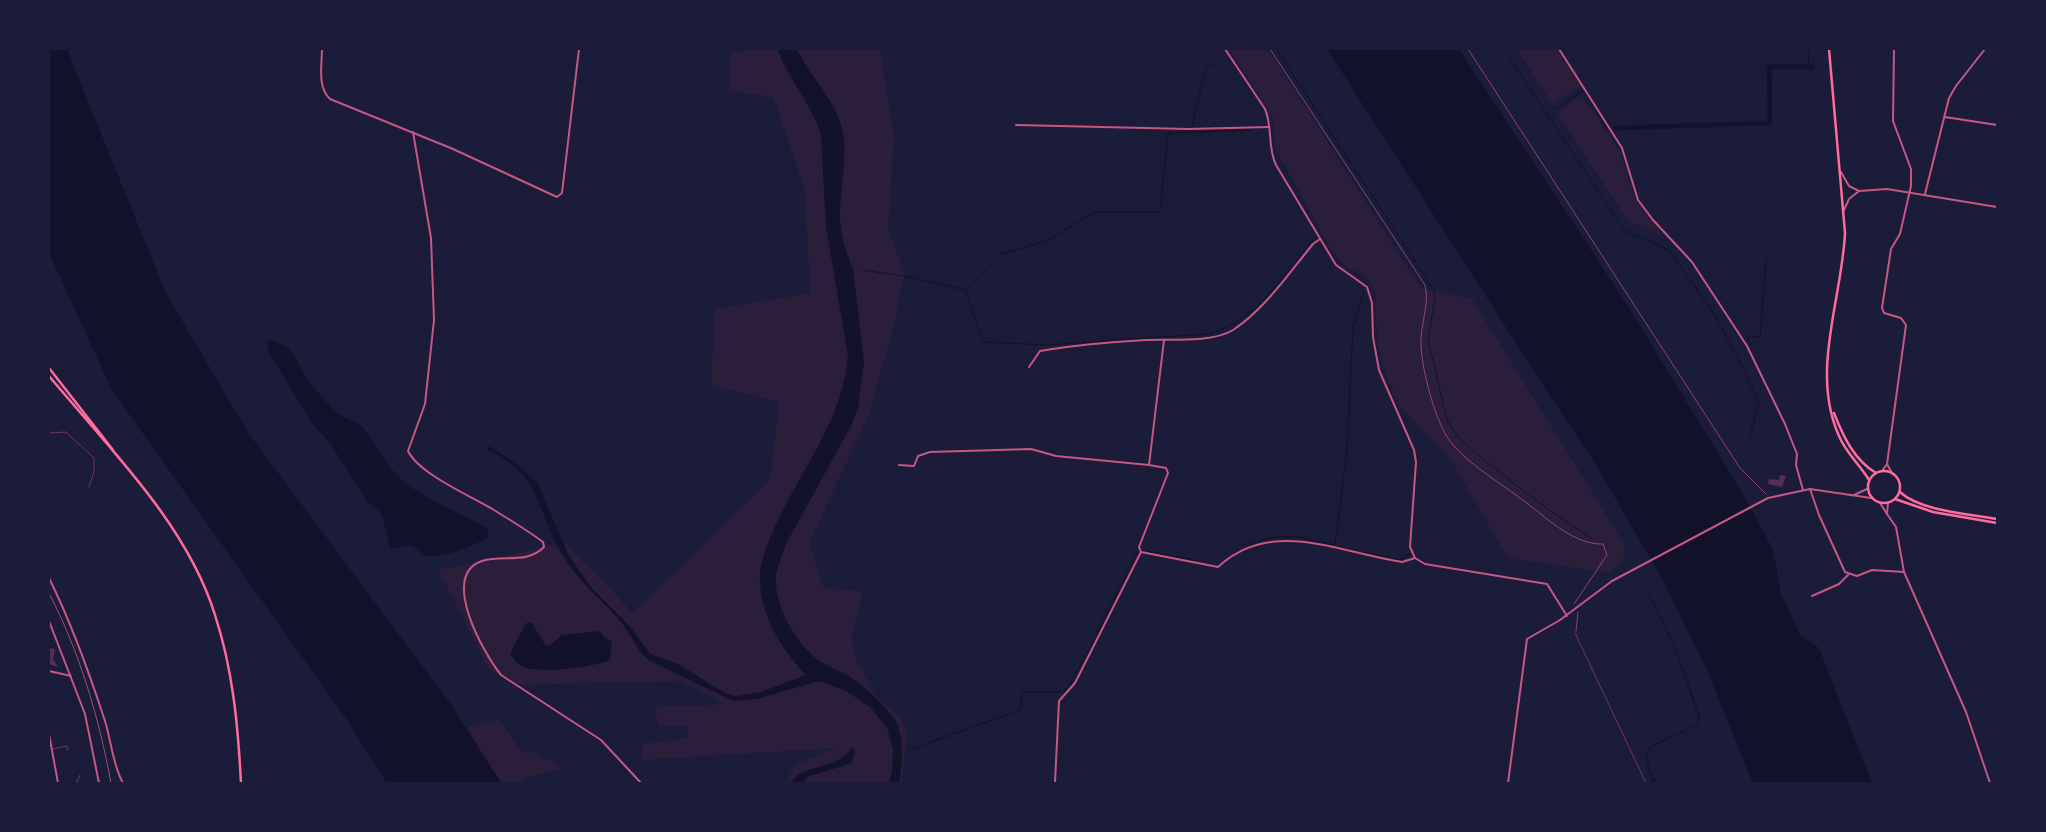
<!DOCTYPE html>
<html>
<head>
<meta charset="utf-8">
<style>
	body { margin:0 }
	#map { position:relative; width:2046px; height:832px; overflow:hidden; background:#1b1b3a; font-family:Commissioner,sans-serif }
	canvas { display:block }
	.frame { position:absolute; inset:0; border:50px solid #1b1b3a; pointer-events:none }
</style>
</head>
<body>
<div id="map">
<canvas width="2046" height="832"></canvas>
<div class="frame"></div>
</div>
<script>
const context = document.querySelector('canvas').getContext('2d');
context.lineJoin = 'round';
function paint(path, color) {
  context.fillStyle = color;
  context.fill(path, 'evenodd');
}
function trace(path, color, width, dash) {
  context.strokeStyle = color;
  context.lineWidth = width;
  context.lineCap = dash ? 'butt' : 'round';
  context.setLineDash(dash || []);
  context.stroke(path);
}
const green = new Path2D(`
	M751,49H880L894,137L888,231L905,272L897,302V313L869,415L809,543L823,587L862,592L852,638L854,655L877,698L899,716L907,728L902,783H786L794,765L836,748L643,760V744L687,738L688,726L658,725L655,707L725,704L680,681L521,685L489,669L438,570L566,543L633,613L770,480L779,402L711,386L715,309L810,293L805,190L773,97L729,91L731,54Z
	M1229,49H1268L1421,288L1472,299L1625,545L1623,562L1609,573L1508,558L1449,457L1399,405L1381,361L1377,334L1375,291L1366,277L1344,265L1332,251L1276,150L1273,118Z
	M1517,49H1556L1581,86L1552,104Z
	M1581,95L1620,151L1635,199L1663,236L1629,222L1557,113Z
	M499,719L519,748L525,753L534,752L540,758L551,760L561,769L521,779L523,783H501L466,727Z`);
const water = new Path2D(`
	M49,49H67L165,292L249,434L450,703L501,783H387L345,717L112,390L49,253Z
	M777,49H797C810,77 837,101 843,133C847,157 841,184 840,209C839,229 845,251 853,269L864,362L858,408L851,426L787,542C783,553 778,564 776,575C773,607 799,650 826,665C834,669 843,672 850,677C864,686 892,711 898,726C904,743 902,766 899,783H889L892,771L893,750L887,728L871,708L846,691L819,681L757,699L733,701L648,660C637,650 631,635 622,623C603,600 579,583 564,557C535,510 544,477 487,449L489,446L518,465L538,484L569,556L590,586L629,625L650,654L678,664L725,693L736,696L761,692L806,675C780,647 757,611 760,570C777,495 842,435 848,356L826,227L821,134C813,107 788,78 777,49Z
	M1327,49H1459L1633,314L1747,501L1773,550L1781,594L1800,635L1819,648L1872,783H1753L1706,668L1664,582L1595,463L1547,391Z
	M271,340C276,343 284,344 288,348C299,359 302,375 312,386C316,391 335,411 338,414C346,419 354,421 361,426C376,441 383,462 399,477C424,501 459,511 488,529L489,532L486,539C467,548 446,557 424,556C408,540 415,546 393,549L389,546L382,514L367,501L332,446L312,423L268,351L267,341Z
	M526,623H532L546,646L551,645L561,635L600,631L603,636L612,642L610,660C593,667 542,674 524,667C518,665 514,660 510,654Z
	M853,747L855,750L852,763L810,776L802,783H790C801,767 822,769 838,760C845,757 848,752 853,747Z`);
const stream = new Path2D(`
	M1276,49L1434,290L1435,298L1428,339L1447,420C1460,444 1481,457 1502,474C1532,498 1560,518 1592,539
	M1504,49L1624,230L1669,250L1714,314L1746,373L1759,404L1750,436
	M1808,49L1809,67
	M1554,110L1584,90L1607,128
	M1192,127L1205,69L1221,58
	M863,270L909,277L965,290L983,342L1046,345L1208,334C1255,323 1283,276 1312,241
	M965,290L1001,254L1046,241L1095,212H1160L1168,133L1253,130
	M1752,347L1747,336L1760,337L1766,260
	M1242,545L1275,537H1298L1335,545L1347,451L1353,328L1363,294
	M1335,546L1400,560L1409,554
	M1142,550L1194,560
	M1648,593L1676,650L1700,719L1697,725L1650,747C1643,757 1650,770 1654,781
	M1096,635L1137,553
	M909,750L1020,710L1022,694L1025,692H1061L1068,688L1095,638`);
const canal = new Path2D(`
	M1615,128L1770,123L1769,67H1813
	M1654,781L1655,783`);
const building = new Path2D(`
	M1780,475L1786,476L1782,487L1768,484L1769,479L1779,480Z
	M49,648L55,649L53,659L58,667L49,664Z`);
const path = new Path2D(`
	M1270,49L1425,285C1430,304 1420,325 1421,345C1422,371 1436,426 1453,445C1473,468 1504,485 1528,504C1549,520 1575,545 1603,544L1607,555L1574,604
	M1468,49L1740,468L1766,494
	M1576,631L1578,612`);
const service = new Path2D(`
	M1997,247V246
	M49,433L66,432L94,458V472L89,487
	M1575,633L1646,783
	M53,749L67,746L68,750
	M72,783L77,782L80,775`);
const minor = new Path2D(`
	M322,49C322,65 317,87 330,99L453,149L557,197L562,193L579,49
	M1559,49L1622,148L1638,200L1653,220L1692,262L1747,346L1785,424L1797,454L1796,465L1803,490
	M1945,117L1997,125
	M1016,125L1188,129L1269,127
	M413,132L431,238L434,320L425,404L408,451C419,474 471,496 494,510C510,520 527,530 543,542L544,547C526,565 503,554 482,561C439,575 484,654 501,675L601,740L641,783
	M1841,172L1849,186L1859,191L1887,189L1997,207
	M1925,194L1949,98L1956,86L1985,49
	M1844,210L1849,199L1859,191
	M1164,340L1149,465L1166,468L1168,473L1139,547L1141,552L1218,567C1272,517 1340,553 1402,562L1415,558
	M1029,367L1040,351C1075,345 1111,342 1146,340C1170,339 1212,343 1233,330C1265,309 1289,273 1313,244L1320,239
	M1887,464L1892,473
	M899,465L914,466L918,456L930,452L1031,449L1056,456L1149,465
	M1882,471L1887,464L1906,325L1901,318L1884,313L1882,308L1891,249L1900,234L1911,186V169L1893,121L1894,49
	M1810,489L1819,515L1845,572L1857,576L1872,570L1904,572
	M1880,503L1887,514L1888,503
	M1887,514L1896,527L1904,572L1966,712L1990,783
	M49,578C72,624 89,672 105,721C111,740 113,766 123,783
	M1812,596L1839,584L1848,575
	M49,621L85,714L99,783
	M49,671L71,676
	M49,734L58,783
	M1056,783L1055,782L1059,701L1075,683L1141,552`);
const tertiary = new Path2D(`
	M1225,49L1265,109C1273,127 1267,146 1276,165L1336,265L1367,287L1372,303L1373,337L1379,370L1414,450L1416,462L1410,547L1415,558L1425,564L1547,584L1567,616
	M1854,495L1867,489
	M1508,783L1527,639L1560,620L1612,581L1768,498L1810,489L1871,498`);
const primary = new Path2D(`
	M1829,49L1845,233C1842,299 1810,372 1839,436C1846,453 1860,465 1869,480
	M49,368L113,450
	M49,376C108,447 187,524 215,615C233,670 238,726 241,783
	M1834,413C1843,436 1854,460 1876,473
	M1868 487a16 16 0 1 1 32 0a16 16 0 1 1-32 0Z
	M1900,492C1920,511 1970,514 1997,519
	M1895,499L1933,512L1997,523`);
const rail = new Path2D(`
	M49,593C80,653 99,718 111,783`);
paint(green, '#2a1e3b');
paint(water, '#12122b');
trace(stream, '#12122b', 1);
trace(canal, '#12122b', 4.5);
paint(building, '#542f53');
trace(path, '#ff6b9d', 0.5);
trace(service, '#c65784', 0.5);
trace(minor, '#c65784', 2);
trace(tertiary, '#c65784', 2);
trace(primary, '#ff6b9d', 2.5);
trace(rail, '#a44b75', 1);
</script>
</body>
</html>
